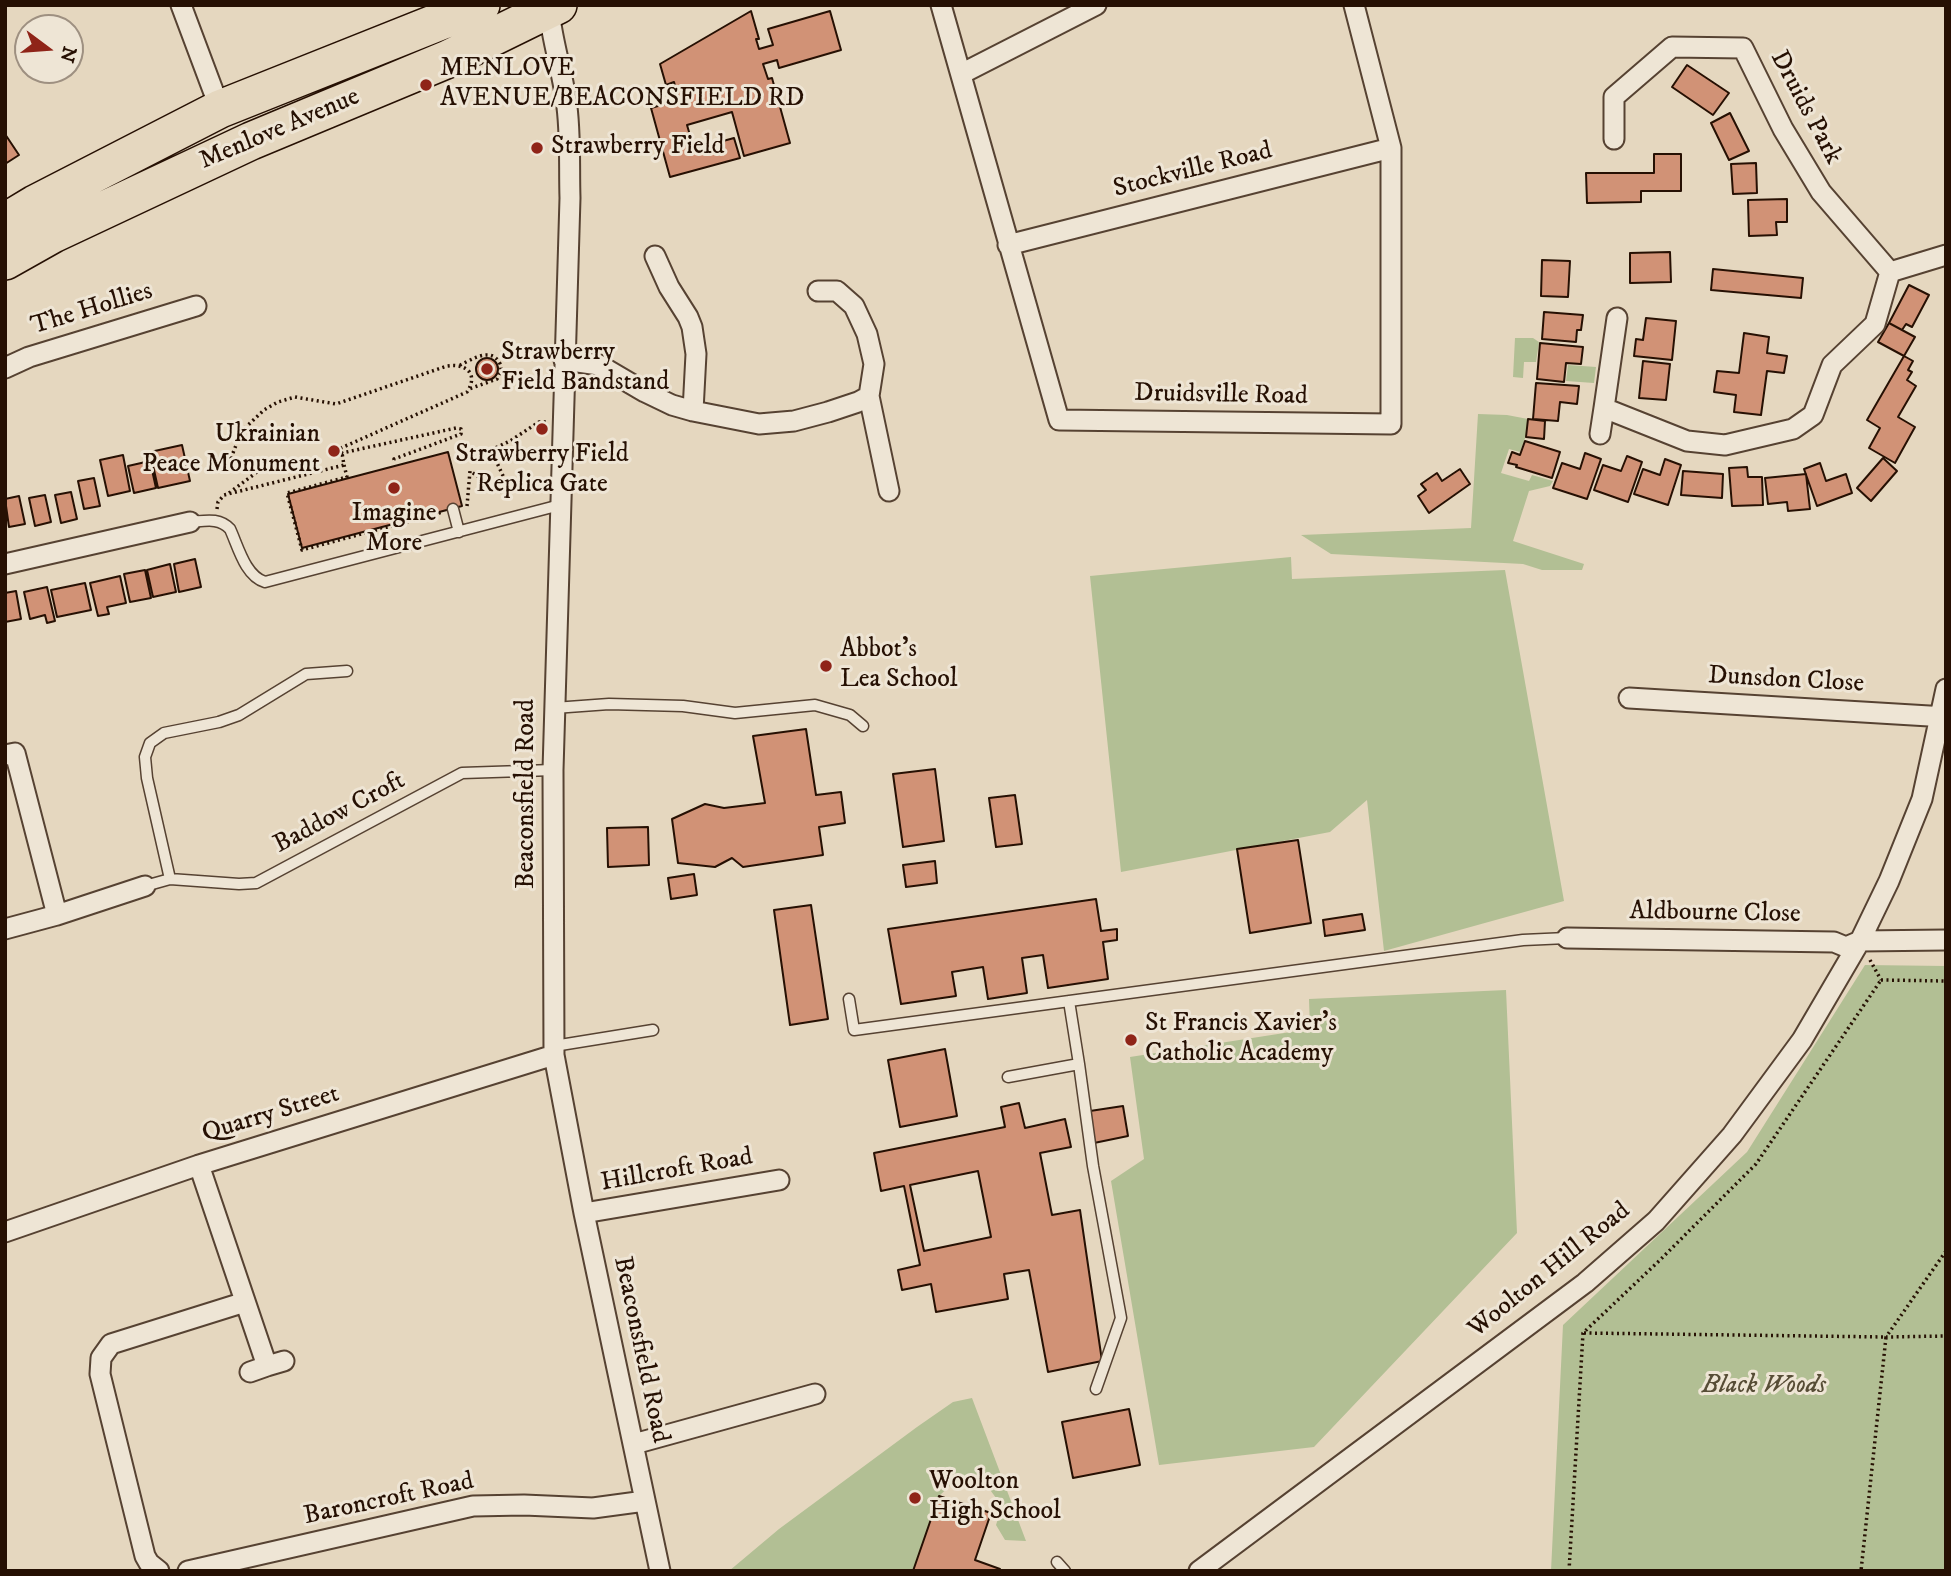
<!DOCTYPE html>
<html>
<head>
<meta charset="utf-8">
<style>
	body { margin:0 }
	#map { position:relative; width:1951px; height:1576px; overflow:hidden; background:#e5d7bf; font-family:"IM FELL DW Pica",serif }
	canvas { display:block }
	.frame { position:absolute; inset:0; border:7px solid #261003; pointer-events:none }
	.north { position:absolute; left:14px; top:14px; width:70px; height:70px; box-sizing:border-box; background:#eee5d5; border:2px solid #9e9081; border-radius:50%; rotate:106deg; font-size:19px; font-weight:700; line-height:28px; text-align:center; color:#261003 }
	.north::after { content:''; display:block; margin:auto; width:24px; height:32px; background:#8f2418; clip-path:polygon(50% 0,100% 100%,50% 72%,0 100%) }
</style>
</head>
<body>
<div id="map">
<canvas width="1951" height="1576"></canvas>
<div class="frame"></div>
<div class="north">N</div>
</div>
<script>
const context = document.querySelector('canvas').getContext('2d');
context.lineJoin = 'round';
function paint(path, color) {
  context.fillStyle = color;
  context.fill(path, 'evenodd');
}
function trace(path, color, width, dash) {
  context.strokeStyle = color;
  context.lineWidth = width;
  context.lineCap = dash ? 'butt' : 'round';
  context.setLineDash(dash || []);
  context.stroke(path);
}
function drawText(font, color, halo, rows, align = 'center') {
  context.font = font + ' "IM FELL DW Pica",serif';
  context.lineWidth = 6;
  context.setLineDash([]);
  context.textBaseline = 'middle';
  context.strokeStyle = halo;
  context.fillStyle = color;
  for (const [text, x, y, turn = 0] of rows) {
    context.save();
    context.translate(x, y);
    context.rotate((+turn || 0) * Math.PI / 180);
    context.textAlign = isNaN(turn) ? turn : align;
    if (halo) context.strokeText(text, 0, 0);
    context.fillText(text, 0, 0);
    context.restore();
  }
}
const green = new Path2D(`
	M1515,338H1533L1539,342L1536,362H1524L1523,378L1513,377Z
	M1568,365L1596,367L1594,383L1566,381Z
	M1478,414L1507,415L1528,419L1526,436L1520,452L1509,449L1501,473L1529,481L1532,475L1553,481L1550,486L1529,491L1513,541L1584,564L1582,570H1542L1523,564L1331,554L1301,535L1471,528Z
	M1291,557L1292,579L1505,570L1564,901L1384,951L1367,800L1330,832L1121,872L1090,576Z
	M1865,965L1946,966V1571H1551L1563,1325L1747,1152Z
	M1506,990L1517,1233L1314,1447L1159,1465L1111,1181L1144,1159L1130,1057L1310,1029L1309,999Z
	M972,1398L1026,1541L1005,1540L996,1525L1002,1506L982,1479L968,1485L953,1483L939,1496L913,1571H729L779,1529L917,1427L953,1402Z`);
const building = new Path2D(`
	M751,11L759,39H756L759,49L773,45L768,29L830,11L841,50L779,68L777,60L763,64L768,79L772,78L790,143L744,156L732,112L687,125L694,149L734,138L740,158L670,177L651,108L679,100L674,82L666,85L660,64Z
	M1687,65L1729,93L1713,115L1672,87Z
	M1730,113L1749,151L1729,160L1711,123Z
	M5,134L19,155L5,164Z
	M1654,154H1681V191H1641V202L1587,203L1586,173H1654Z
	M1756,163L1757,193L1733,194L1731,164Z
	M1787,199V222H1776L1777,235L1749,236L1748,200Z
	M1670,252L1671,282L1630,283V253Z
	M1542,260L1570,261L1568,297L1541,296Z
	M1713,269L1803,278L1801,298L1711,290Z
	M1909,285L1929,295L1912,327L1906,324L1902,330L1889,323Z
	M1544,312L1583,315L1581,330H1577L1576,342L1542,339Z
	M1646,318L1676,321L1672,360L1634,356L1636,339L1643,340Z
	M1889,323L1915,337L1904,356L1878,342Z
	M1744,333L1769,337L1767,353L1787,356L1784,373L1767,371L1761,415L1734,412L1736,395L1714,392L1717,371L1739,373Z
	M1540,343L1583,347L1581,364L1566,363L1564,382L1537,379Z
	M1904,356L1913,361L1908,370L1912,372L1907,380L1916,386L1898,417L1915,427L1895,463L1869,448L1880,428L1867,420Z
	M476 369a11 11 0 1 1 22 0a11 11 0 1 1-22 0Z
	M1643,361L1670,364L1666,400L1639,398Z
	M1536,383L1579,386L1577,404L1560,402L1558,421L1533,419Z
	M1528,419L1545,421L1544,439L1526,437Z
	M1525,441L1560,452L1552,478L1516,467L1517,465L1508,463L1512,452L1520,455Z
	M182,445L190,481L158,488L150,452Z
	M448,452L462,506L302,548L288,494Z
	M1585,453L1601,459L1587,499L1553,488L1562,463L1580,469Z
	M123,455L130,491L108,496L100,460Z
	M1627,456L1642,462L1628,502L1594,490L1603,465L1621,471Z
	M1883,458L1897,471L1871,501L1857,488Z
	M1665,459L1681,465L1668,505L1634,494L1643,469L1660,475Z
	M150,461L156,488L134,493L128,466Z
	M1820,463L1826,481L1846,474L1852,493L1817,506L1804,469Z
	M1747,467L1748,477H1762L1763,505L1732,506L1729,468Z
	M1460,469L1470,484L1429,513L1418,496L1426,490L1421,484L1437,473L1442,481Z
	M1683,471L1723,474L1722,498L1681,495Z
	M1806,474L1810,509L1788,511L1787,502L1768,504L1765,478Z
	M94,478L100,506L84,509L78,481Z
	M71,492L77,519L61,523L55,495Z
	M45,495L51,522L35,526L29,498Z
	M19,496L25,524L9,527L5,499Z
	M195,559L201,587L179,592L174,564Z
	M170,564L176,592L153,597L147,570Z
	M145,570L151,598L130,602L124,574Z
	M120,576L126,603L107,607L109,614L98,616L90,583Z
	M85,583L91,610L57,617L51,590Z
	M47,587L55,621L47,623L45,615L30,619L24,592Z
	M16,591L21,619L5,622V593Z
	M806,729L816,795L841,792L845,823L819,827L823,855L743,867L732,858L715,867L678,863L672,819L705,804L724,808L765,803L753,736Z
	M935,769L944,841L903,847L893,774Z
	M1015,795L1022,844L996,847L989,798Z
	M648,827L649,865L608,867L607,828Z
	M1298,840L1311,923L1250,933L1237,849Z
	M935,861L937,883L906,887L903,865Z
	M694,874L697,895L671,899L668,878Z
	M1096,899L1101,931L1117,929V940L1103,942L1108,979L1048,988L1043,955L1022,958L1027,993L988,999L983,967L952,972L956,996L901,1004L888,929Z
	M811,905L828,1019L790,1025L774,910Z
	M1362,914L1365,930L1325,936L1323,920Z
	M945,1049L957,1116L900,1127L888,1060Z
	M1019,1103L1025,1128L1065,1119L1071,1147L1040,1153L1052,1215L1080,1210L1102,1361L1048,1372L1029,1270L1004,1274L1008,1299L936,1312L931,1284L902,1290L898,1270L920,1265L904,1186L881,1191L874,1153L1005,1127L1001,1107ZM978,1171L991,1237L924,1251L910,1185Z
	M1123,1106L1128,1136L1094,1143L1090,1111Z
	M1129,1409L1140,1465L1073,1478L1062,1422Z
	M939,1496L991,1513L975,1560L1000,1569L999,1571H913Z`);
const path = new Path2D(`
	M460,365C471,360 490,347 499,362C503,368 500,373 497,379L469,389
	M344,465L347,477L287,493L302,550L443,512
	M229,493L265,466L261,462H234L231,458L240,435L246,427L264,410L278,402L295,397L336,404L447,366C466,363 479,374 467,392L341,448L342,453L456,428L461,429V434L394,459L395,463
	M467,506L470,471L509,497L510,491L492,452L493,449L510,441L539,422H546
	M217,509L218,502L224,495L344,465L342,453
	M1870,960L1881,980
	M1881,980L1946,981
	M1946,1251L1886,1337L1946,1336
	M1584,1333L1886,1337L1861,1571
	M1569,1571L1583,1333L1660,1260L1756,1164L1881,980`);
const lane = new Path2D(`
	M453,509L459,532
	M190,522C205,521 219,517 230,529C238,546 245,576 265,582L560,505
	M554,708L609,704L683,706L735,713L815,705L850,715L863,726
	M170,879L147,778L145,757L150,743L164,733L219,722L239,715L306,674L347,671
	M145,886L170,879L239,884L256,883L462,773L553,770
	M849,999L854,1030L1523,940L1567,938
	M554,1046L653,1030
	M1079,1064L1093,1166L1121,1318L1096,1389
	M1008,1077L1079,1064L1069,1001
	M1057,1562L1065,1571`);
const street = new Path2D(`
	M181,5L220,109
	M941,5L1059,420L1391,424V148L1354,5
	M549,10C552,41 562,70 566,100C571,130 569,167 570,198L553,770L554,1055L584,1213L660,1571
	M961,74L1096,5
	M1614,139V97L1672,47L1743,48L1783,129L1821,192L1890,272
	M1008,245L1391,148
	M655,256L669,287L688,317L692,327L696,354L693,411
	M1617,318L1604,408L1687,441L1725,445L1793,429L1813,415L1832,365L1875,324L1890,272L1946,255
	M564,360L599,365L645,392L672,405L693,411L759,424L794,421L828,412L858,402L869,396L874,364L867,334L854,306L837,291H818
	M5,368L29,357L196,306
	M869,396L889,491
	M1600,434L1604,408
	M5,564L190,522
	M1629,698L1946,717
	M5,755L15,753L57,915
	M5,929L57,915L145,886
	M1567,938L1834,942L1846,947L1860,941L1946,940
	M199,1165L267,1366L284,1361
	M584,1213L779,1180
	M5,1232L199,1165L554,1055
	M250,1372L267,1366
	M634,1444L815,1394
	M159,1571L149,1563L145,1556L100,1374L101,1358L111,1344L245,1302
	M188,1571L473,1506L524,1505L593,1508L645,1501
	M1199,1571L1585,1283L1656,1221L1732,1135L1802,1040L1860,941L1889,881L1922,799L1946,689`);
const highway = new Path2D(`
	M5,222L35,204L220,109L481,5
	M5,261L53,234L251,141L448,59L558,5`);
const markers = [
	[426,85,7,"#8f2418"],
	[537,148,7,"#8f2418"],
	[487,369,7,"#8f2418"],
	[542,429,7,"#8f2418"],
	[334,451,7,"#8f2418"],
	[394,488,7,"#8f2418"],
	[826,666,7,"#8f2418"],
	[1131,1040,7,"#8f2418"],
	[915,1498,7,"#8f2418"]
];
const poiNames = [
	["MENLOVE",440,70],
	["AVENUE/BEACONSFIELD RD",440,100],
	["Strawberry Field",551,148],
	["Strawberry",501,354],
	["Field Bandstand",501,384],
	["Ukrainian",320,436,"right"],
	["Peace Monument",320,466,"right"],
	["Strawberry Field",542,456,"center"],
	["Replica Gate",542,486,"center"],
	["Imagine",394,515,"center"],
	["More",394,545,"center"],
	["Abbot's",840,651],
	["Lea School",840,681],
	["St Francis Xavier's",1145,1025],
	["Catholic Academy",1145,1055],
	["Woolton",929,1483],
	["High School",929,1513]
];
const streetNames = [
	["Druids Park",1805,108,62],
	["Menlove Avenue",280,130,-23],
	["Stockville Road",1193,171,-14],
	["The Hollies",92,310,-17],
	["Druidsville Road",1221,396,1],
	["Dunsdon Close",1786,681,3],
	["Beaconsfield Road",528,794,-90],
	["Baddow Croft",340,814,-28],
	["Aldbourne Close",1715,914,1],
	["Quarry Street",271,1115,-17],
	["Hillcroft Road",677,1171,-10],
	["Woolton Hill Road",1550,1271,-39],
	["Beaconsfield Road",640,1350,78],
	["Baroncroft Road",389,1500,-12]
];
const parkNames = [
	["Black Woods",1764,1387]
];
paint(green, '#b2bf94');
paint(building, '#d19276');
trace(building, '#261003', 2);
trace(lane, '#564232', 13);
trace(street, '#564232', 23);
trace(highway, '#261003', 40);
trace(path, '#261003', 3.5, [2, 3.5]);
trace(lane, '#eee5d5', 10);
trace(street, '#eee5d5', 19);
trace(highway, '#e5d7bf', 37);
for (const [x, y, r, color] of markers) {
  const dot = new Path2D();
  dot.arc(x, y, r, 0, 2 * Math.PI);
  context.fillStyle = color;
  context.fill(dot);
  trace(dot, '#eee5d5', 2.5);
}
drawText('26px', '#261003', '#eee5d5', poiNames, 'left');
drawText('26px', '#261003', '#eee5d5', streetNames);
drawText('italic 26px', '#574d36', '#eee5d5', parkNames);
</script>
</body>
</html>
